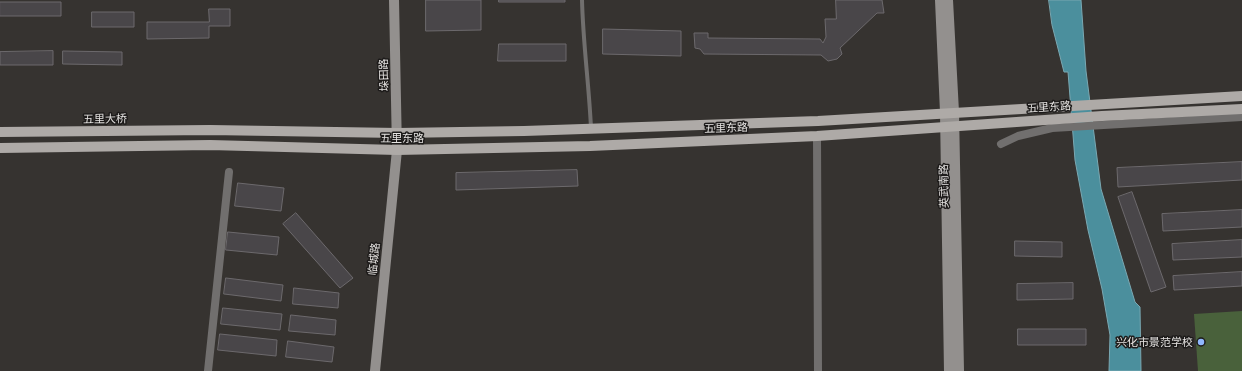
<!DOCTYPE html>
<html>
<head>
<meta charset="utf-8">
<style>
	body { margin:0 }
	canvas { display:block; background:#363330 }
</style>
</head>
<body>
<canvas width="1242" height="371"></canvas>
<script>
const context = document.querySelector('canvas').getContext('2d');
context.lineJoin = 'round';
function paint(path, color) {
  context.fillStyle = color;
  context.fill(path, 'evenodd');
}
function trace(path, color, width, dash) {
  context.strokeStyle = color;
  context.lineWidth = width;
  context.lineCap = dash ? 'butt' : 'round';
  context.setLineDash(dash || []);
  context.stroke(path);
}
function drawText(font, color, halo, rows, align = 'center') {
  context.font = font + ' "Exo 2","Noto Sans SC",sans-serif';
  context.lineWidth = 3;
  context.setLineDash([]);
  context.textBaseline = 'middle';
  context.strokeStyle = halo;
  context.fillStyle = color;
  for (const [text, x, y, turn = 0] of rows) {
    context.save();
    context.translate(x, y);
    context.rotate((+turn || 0) * Math.PI / 180);
    context.textAlign = isNaN(turn) ? turn : align;
    if (halo) context.strokeText(text, 0, 0);
    context.fillText(text, 0, 0);
    context.restore();
  }
}
const green = new Path2D(`
	M1242,311V371H1198L1194,314Z`);
const water = new Path2D(`
	M1049,0H1081L1086,71L1101,189L1135,302L1140,307L1141,371H1109L1110,335L1102,289L1088,230L1075,160L1068,72H1064L1052,25Z`);
const building = new Path2D(`
	M426,0H481V30L426,31Z
	M499,0H565V2H499Z
	M836,0H882L884,13H877L840,48L842,54L837,59L828,61L821,55L704,54L700,49L695,48L694,33H708V38L820,39L823,43L826,37L825,19H836Z
	M0,2H61V16H0Z
	M209,9H230V26H209V38L147,39V22H209Z
	M92,12H134V27H92Z
	M603,29L681,31V56L603,54Z
	M499,44H566V61H498Z
	M53,51V65H0V52Z
	M63,51L122,52V65L63,64Z
	M1242,162V180L1118,187L1117,168Z
	M577,170L578,186L456,190V173Z
	M238,183L284,188L281,211L235,206Z
	M1132,192L1166,287L1151,292L1118,197Z
	M1242,210V227L1163,231L1162,214Z
	M296,213L353,278L340,288L283,224Z
	M228,232L279,237L277,255L226,250Z
	M1242,240V257L1173,260L1172,244Z
	M1015,241L1062,242V257L1015,256Z
	M1242,272V286L1174,290L1173,276Z
	M226,278L283,285L281,301L224,294Z
	M1073,283V299L1017,300V284Z
	M294,288L339,293L338,308L293,304Z
	M223,308L282,314L280,330L221,324Z
	M291,315L336,320L335,335L289,331Z
	M1018,329H1086V345H1018Z
	M220,334L277,340L276,356L218,350Z
	M288,341L334,347L332,362L286,357Z`);
const lane = new Path2D(`
	M582,0C583,43 589,85 591,128`);
const street = new Path2D(`
	M817,136L818,371
	M1001,144L1018,136L1052,128L1242,117
	M208,371L229,172`);
const secondary = new Path2D(`
	M940,0L945,112L949,371
	M948,0L954,112L959,371
	M375,371L397,150L394,0`);
const primary = new Path2D(`
	M0,132L210,130L398,133L524,131L818,121L1242,96
	M0,148L210,145L397,150L590,146L817,136L1102,116L1242,109`);
const markers = [
	[1201,342,4,"#90b8fd"]
];
const streetNames = [
	["垛田路",384,75,-92],
	["五里东路",1049,107,-4],
	["五里大桥",105,119,-1],
	["五里东路",726,128,-2],
	["五里东路",402,138],
	["英武南路",944,186,-91],
	["临城路",374,259,-84]
];
const poiNames = [
	["兴化市景范学校",1193,342]
];
paint(green, '#49613b');
paint(water, '#4b8f9d');
trace(water, '#7aa8b2', 1);
paint(building, '#494649');
trace(building, '#6c696c', 1);
trace(lane, '#716f6e', 4);
trace(street, '#716f6e', 8);
trace(secondary, '#93908e', 10);
trace(primary, '#aeaaa7', 10);
for (const [x, y, r, color] of markers) {
  const dot = new Path2D();
  dot.arc(x, y, r, 0, 2 * Math.PI);
  context.fillStyle = color;
  context.fill(dot);
  trace(dot, '#1d1b1a', 1.5);
}
drawText('11px', '#e6e4e2', '#1d1b1a', streetNames);
drawText('11px', '#e6e4e2', '#1d1b1a', poiNames, 'right');
</script>
</body>
</html>
